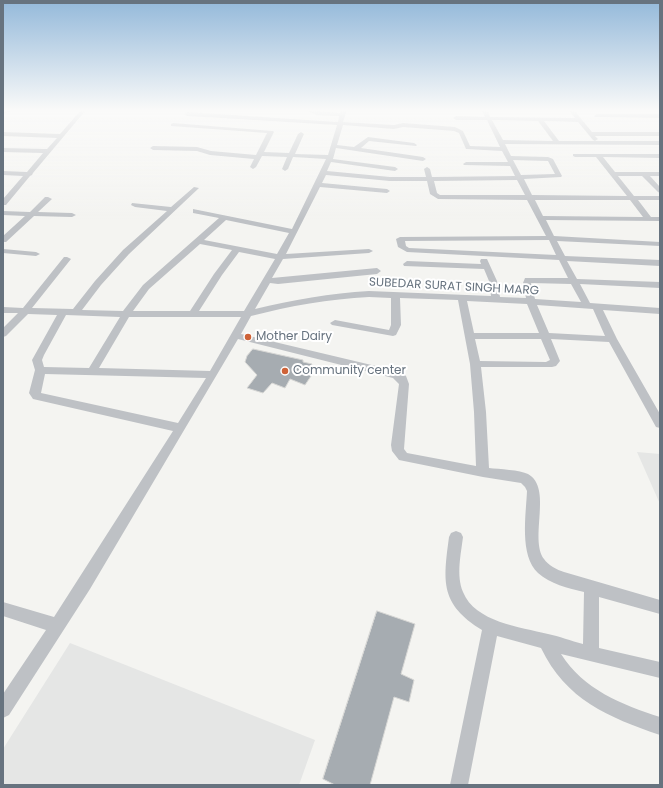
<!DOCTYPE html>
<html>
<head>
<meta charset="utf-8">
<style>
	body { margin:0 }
	#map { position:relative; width:663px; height:788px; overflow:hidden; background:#f4f4f1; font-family:Poppins,sans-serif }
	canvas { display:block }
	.frame { position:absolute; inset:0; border:4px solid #67737f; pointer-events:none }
</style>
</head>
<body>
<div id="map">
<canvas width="663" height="788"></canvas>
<div class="frame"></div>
</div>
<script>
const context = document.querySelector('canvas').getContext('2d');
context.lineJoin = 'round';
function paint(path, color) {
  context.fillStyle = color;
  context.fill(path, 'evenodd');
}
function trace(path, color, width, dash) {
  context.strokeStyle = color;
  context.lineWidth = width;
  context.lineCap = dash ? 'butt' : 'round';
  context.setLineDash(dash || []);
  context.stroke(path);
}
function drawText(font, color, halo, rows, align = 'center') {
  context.font = font + ' Poppins,sans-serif';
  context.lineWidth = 4;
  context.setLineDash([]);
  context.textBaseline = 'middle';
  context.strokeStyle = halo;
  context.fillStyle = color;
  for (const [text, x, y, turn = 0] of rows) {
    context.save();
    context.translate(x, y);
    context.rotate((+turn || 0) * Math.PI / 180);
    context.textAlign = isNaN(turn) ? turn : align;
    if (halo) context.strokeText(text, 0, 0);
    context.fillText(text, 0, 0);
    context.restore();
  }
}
const built = new Path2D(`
	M637,452L660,454V504Z
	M70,643L315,740L299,785H3V749Z`);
const building = new Path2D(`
	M253,349L303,360V362L312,364L310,368L315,370L305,385L290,379L285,388L272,383L263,393L247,388L257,375L245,362L247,356Z
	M377,611L415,624L401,674L414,680L409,702L394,697L370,785H335L323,779Z`);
const minor = new Path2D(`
	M3,110H13L3,114Z
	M81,110H86L33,173L32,175L30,176L6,205H3V199L23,176L3,175V171L27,172L43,153L3,152V148L47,149L57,138L3,136V132L60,134Z
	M307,110L340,113L341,110H347L343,122L394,125L403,123L455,127L463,131L470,146L500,147L487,120H456L453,118L456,116L485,117L482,110H487L490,117L575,118L569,110H574L592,132H660V136H595L598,139L595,141L593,140L578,122L544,121L559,141H660V145L505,144L511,156L548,157L553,159L562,176L561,177L524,179L532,195L627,196L596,157H575L573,156V154H660V158L603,157L615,172H660V176H650L660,187V193L658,192L642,176H618L634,196H660V200H638L651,217H660V221L546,220L554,236L660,242V246L557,241L565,256L660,260V266L567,261L577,279L660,282V288L580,284L590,303L660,308V314L603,310L617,339L660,414V428L656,427L609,342L551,339L560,361L556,366L552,367H481L486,412L489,468C499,469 520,470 528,474C553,488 529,538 544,559C548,565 557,570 564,572L660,600V614L599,597V648L660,662V678L561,654C583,689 622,705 660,717V735C608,717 566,700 541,648L497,636L468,785H450L482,630C440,604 443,582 449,537L451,533L456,531L461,533L463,537C461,554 456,575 463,592C475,622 520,627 548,634C559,636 571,641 583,644L584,592C568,588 550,584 538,573C519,556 526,514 527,491L525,487L521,483L483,477L399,460L392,451L391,445L399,384L393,378L238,339L90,589L9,715L3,718V694L46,630L3,616V602L54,617L173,431L33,399L29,393L35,370L32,360L57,315L28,314L6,336L3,337V328L18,313H3V307L23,308L64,257H67L71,259L32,308L73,309L95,281L123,250L167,211L135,207L131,205L132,203L171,207L194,187L199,188L129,254L101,285L82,310L123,311L143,285L219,218L193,213V209L292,229L326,159L293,157L288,169L285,171L282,169L287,157L262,156L256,167L253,169L250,167L254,159L210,155L197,151L153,150L150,148L153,146L197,147L211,151L256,155L267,133L171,126V124L173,123L273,131L274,132L264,152L289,153L298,134L301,132L304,134L295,154L328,155L337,125L187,116L184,114L187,112L338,122L339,116L316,115ZM492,120L538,121L553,141L503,140ZM343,125L394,129L403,127L454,131L459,133L466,149L502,151L508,162H466L463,164L464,165L510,166L515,176L432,177L430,169L427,167L424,169L426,177H390L327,171L331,162L395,171L398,169L395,167L333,159L336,148L423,161L426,159L423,157L361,148L369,141L416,146L417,145L414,143L368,137L354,147L337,145ZM513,160L548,161L555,174L521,175ZM326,175L390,181H427L430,194L438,199L527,200L546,236L400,237L396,239L398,247L407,252L559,260L568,278H525L523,283L526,298L500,297L497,281L487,259H481L480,261L481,264L407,261L403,264L404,266L484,269L489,281L491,296L369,291C331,293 292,300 255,309L270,283L278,284L377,274L381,271L377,268L272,278L283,259L369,253L373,251L369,249L286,254L320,187L387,193L390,191L387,189L322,183ZM517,180L525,195H440L437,193L434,181ZM535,200H630L643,217L543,216ZM226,220L289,233L277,254L204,240ZM549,240L556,255L409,248L406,246L405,241ZM200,244L232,250L214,274L190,311H133L149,289ZM239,252L275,259L244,311H199L222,275ZM531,283L571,284L581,302L535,299ZM369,297L391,298V325L389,330L335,320L330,323L332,325L393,336L396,335L401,325L400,298L458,300L470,364L474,412L476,466L407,453L404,449L409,384L406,376L401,372L241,334L251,316C290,306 329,299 369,297ZM467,301L527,304L539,333H474ZM537,305L593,309L605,336L549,333ZM66,315L120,317L89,368L44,367L42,360L44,355ZM129,317H241L210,371L99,368ZM475,339H541L550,360L546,362L480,361ZM45,374L206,378L178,423L41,393Z
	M597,114H660V118L595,117L594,116Z
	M45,197H48L52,199L38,212L72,213L76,215L72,217L34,216L6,242H3V236L25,216L3,215V211L30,212Z
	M3,249L36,252L40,254L36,256L3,253Z`);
const markers = [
	[248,337,4,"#ce6237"],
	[285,371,4,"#ce6237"]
];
const streetNames = [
	["SUBEDAR SURAT SINGH MARG",454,287,3]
];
const poiNames = [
	["Mother Dairy",256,337],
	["Community center",293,371]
];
paint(built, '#e5e6e5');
paint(building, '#a6acb1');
trace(building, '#d6d6d4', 1);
paint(minor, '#bec1c5');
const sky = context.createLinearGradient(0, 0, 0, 221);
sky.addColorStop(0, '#94b9da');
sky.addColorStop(0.5, '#fafaf9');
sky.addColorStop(1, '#fafaf900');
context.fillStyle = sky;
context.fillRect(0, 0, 663, 221);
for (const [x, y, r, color] of markers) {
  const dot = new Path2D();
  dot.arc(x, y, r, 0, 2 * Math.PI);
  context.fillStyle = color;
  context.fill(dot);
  trace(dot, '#fff', 1.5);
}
drawText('12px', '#67737f', '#fff', streetNames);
drawText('12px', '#67737f', '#fff', poiNames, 'left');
</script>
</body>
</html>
